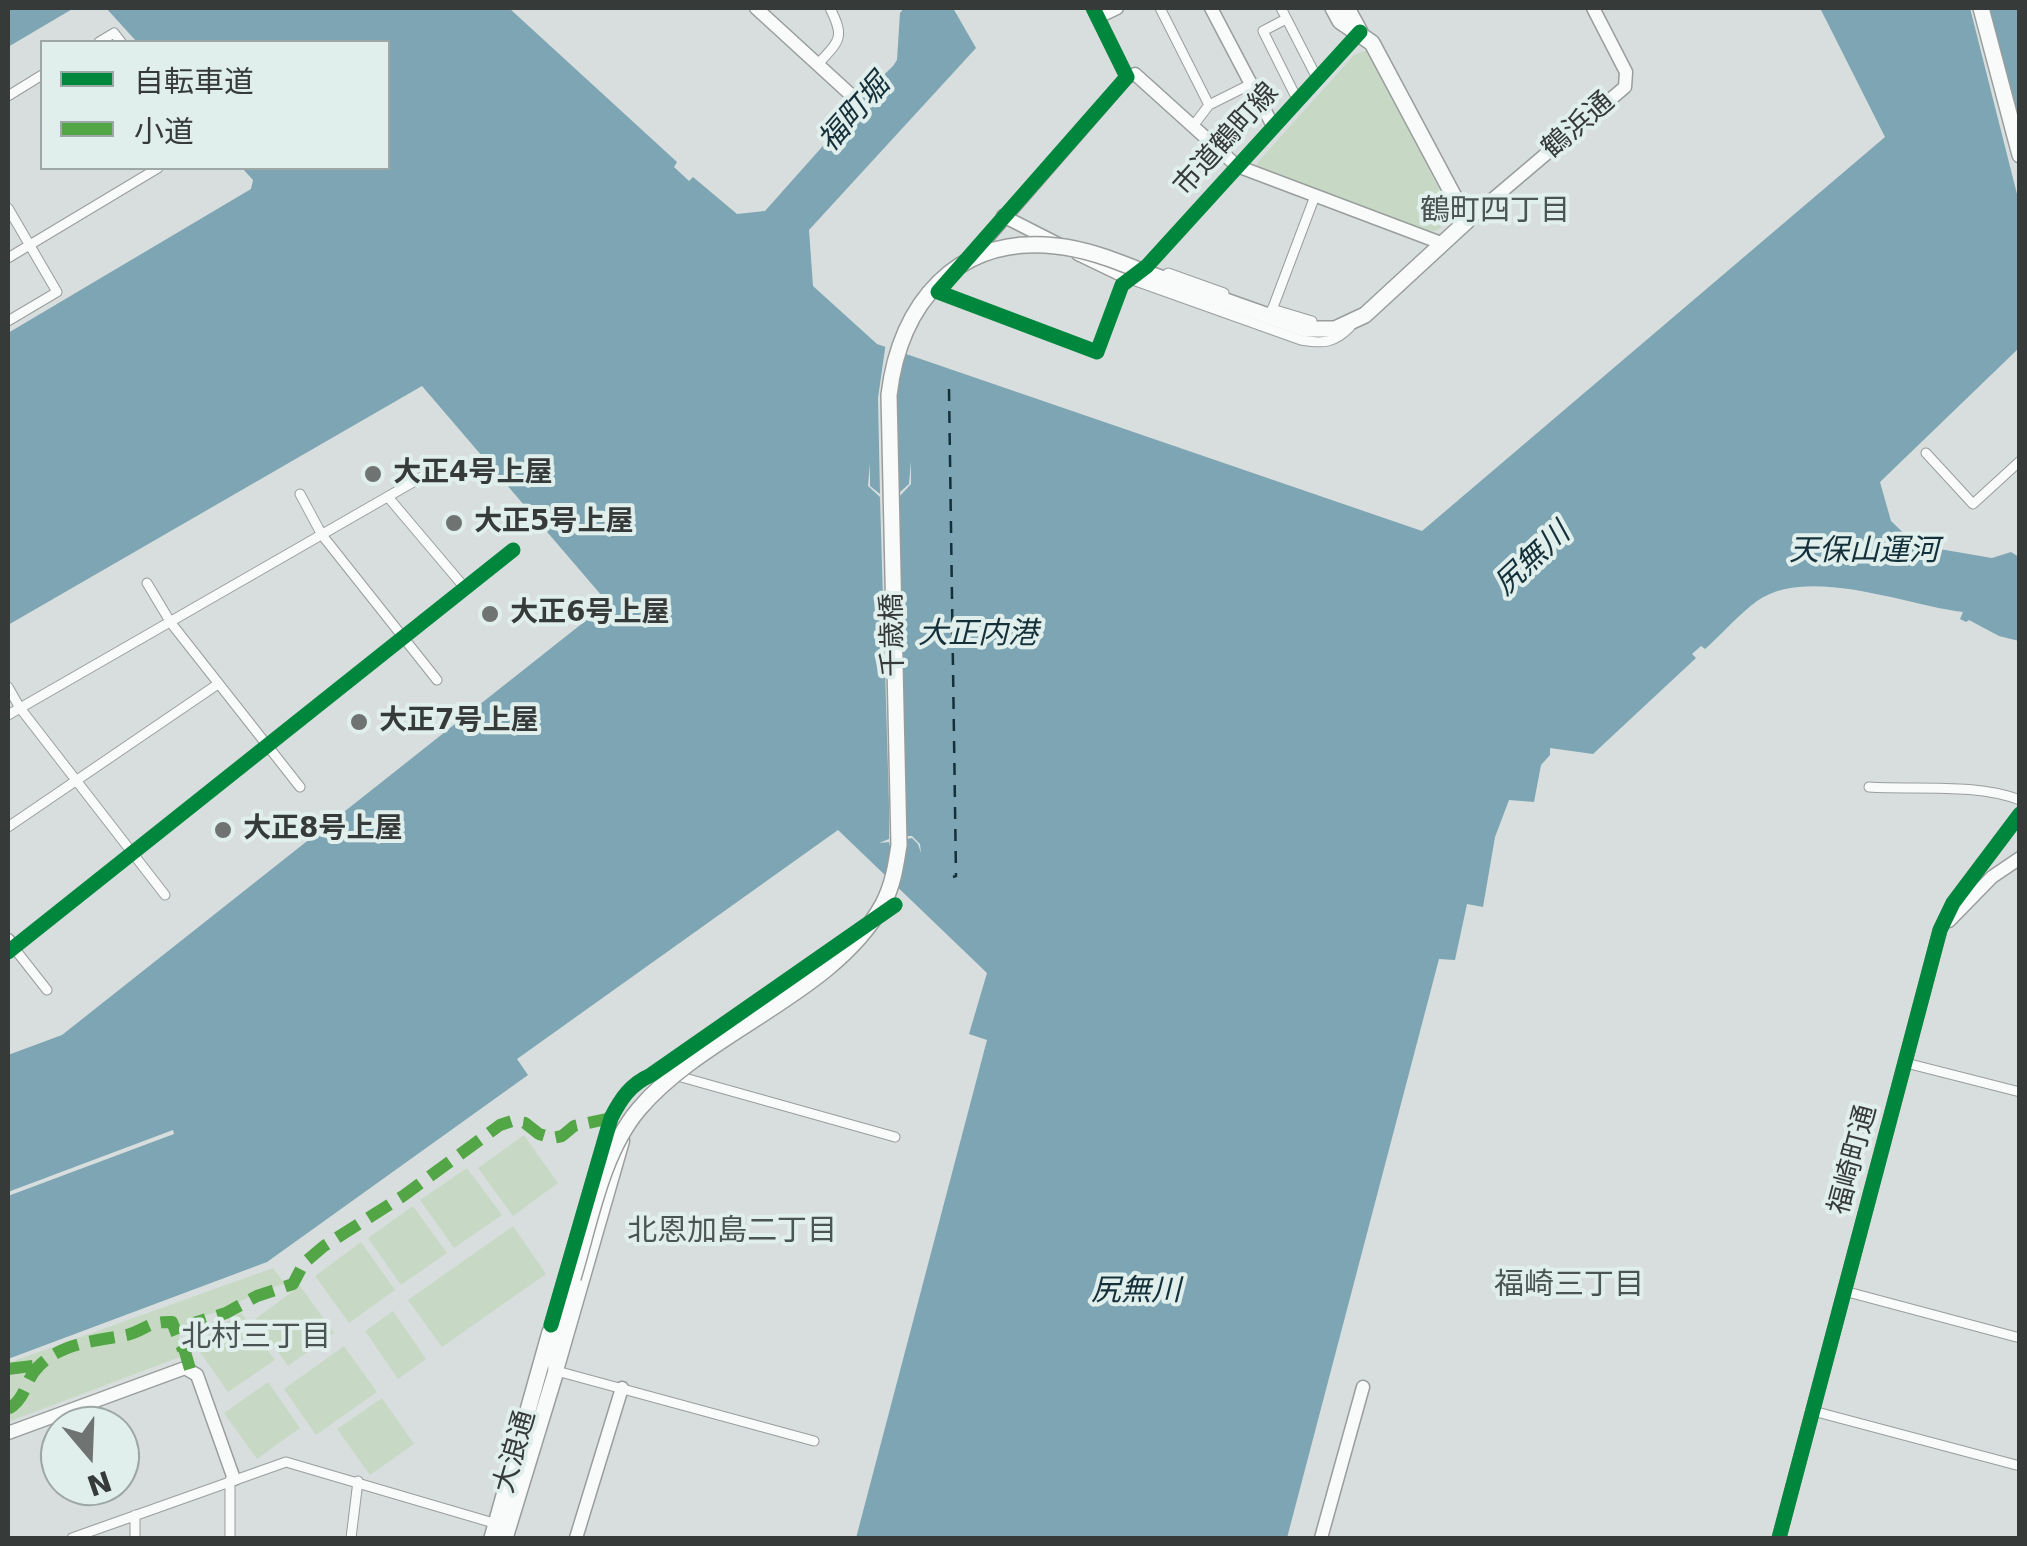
<!DOCTYPE html>
<html>
<head>
<meta charset="utf-8">
<style>
	body { margin:0 }
	#map { position:relative; width:2027px; height:1546px; overflow:hidden; background:#d8dedd; font-family:"DejaVu Sans","Noto Sans JP",sans-serif }
	canvas { display:block }
	.frame { position:absolute; inset:0; border:10px solid #363b3a; pointer-events:none }
	.legend { position:absolute; left:40px; top:40px; width:350px; height:130px; box-sizing:border-box; background:#e1efec; border:2px solid #9da7a5; margin:0; padding:12px 18px; list-style:none; font-size:30px; color:#363b3a }
	.legend li { display:flex; align-items:center; gap:20px; height:50px }
	.legend b { width:50px; border:2px solid #9da7a5 }
	.north { position:absolute; left:40px; top:1406px; width:100px; height:100px; box-sizing:border-box; background:#e1efec; border:2px solid #9da7a5; border-radius:50%; rotate:161deg; font-size:28px; font-weight:700; line-height:40px; text-align:center; color:#363b3a }
	.north::after { content:''; display:block; margin:auto; width:35px; height:45px; background:#6f7473; clip-path:polygon(50% 0,100% 100%,50% 72%,0 100%) }
</style>
</head>
<body>
<div id="map">
<canvas width="2027" height="1546"></canvas>
<div class="frame"></div>
<ul class="legend">
<li><b style="height:12px;background:#00873e"></b>自転車道</li>
<li><b style="height:12px;background:#53a645"></b>小道</li>
</ul>
<div class="north">N</div>
</div>
<script>
const context = document.querySelector('canvas').getContext('2d');
context.lineJoin = 'round';
function paint(path, color) {
  context.fillStyle = color;
  context.fill(path, 'evenodd');
}
function trace(path, color, width, dash) {
  context.strokeStyle = color;
  context.lineWidth = width;
  context.lineCap = dash ? 'butt' : 'round';
  context.setLineDash(dash || []);
  context.stroke(path);
}
function drawText(font, color, halo, rows, align = 'center') {
  context.font = font + ' "DejaVu Sans","Noto Sans JP",sans-serif';
  context.lineWidth = 8;
  context.setLineDash([]);
  context.textBaseline = 'middle';
  context.strokeStyle = halo;
  context.fillStyle = color;
  for (const [text, x, y, turn = 0] of rows) {
    context.save();
    context.translate(x, y);
    context.rotate((+turn || 0) * Math.PI / 180);
    context.textAlign = isNaN(turn) ? turn : align;
    if (halo) context.strokeText(text, 0, 0);
    context.fillText(text, 0, 0);
    context.restore();
  }
}
const green = new Path2D(`
	M1367,50L1451,212V218L1438,230L1429,232L1258,168L1257,163L1354,55Z
	M524,1135L558,1183L513,1216L478,1168Z
	M467,1168L502,1215L454,1248L420,1200Z
	M413,1206L447,1253L401,1285L368,1238Z
	M513,1226L546,1274L442,1347L408,1300Z
	M361,1242L395,1290L349,1323L315,1276Z
	M273,1268L285,1284C263,1289 247,1298 227,1308C202,1320 173,1314 180,1357L8,1422V1363Z
	M300,1286L334,1333L288,1366L255,1319Z
	M393,1311L426,1359L398,1379L365,1331Z
	M241,1312L275,1360L228,1392L195,1345Z
	M344,1346L377,1392L316,1435L284,1389Z
	M268,1382L300,1428L257,1459L224,1413Z
	M382,1398L414,1444L370,1475L337,1429Z`);
const water = new Path2D(`
	M8,8H74L8,47Z
	M106,8H509L677,162L674,167L689,181L693,177L737,214L765,211L854,111L851,107L893,66L897,60L900,13L904,8H953L976,48L809,230L813,286L877,344L1422,531L1885,137L1820,8H2019V348L1880,482L1891,521L1916,545L1992,558L2011,552L2019,557V641L1999,636L1969,620L1966,622L1960,619L1963,612C1906,605 1808,565 1757,601C1739,614 1722,634 1705,649L1701,646L1692,654L1696,658L1593,754L1550,748V755L1541,765L1534,802L1509,800L1495,837L1483,907L1467,904L1455,960L1439,959L1287,1538H856L987,1040L969,1034L987,973L838,830L517,1059L528,1075L267,1262L8,1359V1055L62,1035L608,603L422,386L8,625V333L251,189L253,180L242,168H388V42H137Z`);
const pier = new Path2D(`
	M1970,8H1988L2019,130V202Z
	M886,342L905,349L897,396L899,493L909,484L911,461V484L899,497L907,836H912L920,844L921,853L918,844L912,838L907,839L894,891L884,881L891,852L889,842L879,843L889,839V805L880,497L868,486L870,463V486L880,494L878,398Z
	M173,1130L174,1134L8,1196V1192Z`);
const ferry = new Path2D(`
	M949,389L956,876L953,877`);
const street = new Path2D(`
	M1160,8L1209,105
	M1281,8L1317,78
	M1286,19L1263,31L1297,99
	M99,42L114,33L121,42
	M818,64C840,40 845,38 830,8
	M8,96L42,75
	M1193,126L1209,105L1251,84
	M8,208L57,292L8,321
	M8,258L158,168
	M1168,273L1224,293
	M1130,279L1301,340C1324,344 1334,343 1350,327
	M938,292L1097,352L1122,285L1147,266L1360,32
	M1272,309L1312,321
	M1272,310L1315,196
	M1926,453L1973,504L2020,461
	M300,494L322,535L437,680
	M388,497L465,588
	M147,583L171,623L300,787
	M8,687L20,708L165,895
	M8,715L441,466
	M1869,787C1916,790 1977,783 2020,800
	M8,827L218,684
	M47,990L14,948L513,550
	M1906,1063L2020,1092
	M674,1075L895,1137
	M1844,1291L2020,1338
	M553,1370L814,1441
	M1813,1411L2020,1466
	M230,1480V1538
	M72,1538L286,1462L497,1524
	M135,1538V1515
	M351,1538L358,1481`);
const secondary = new Path2D(`
	M756,8L850,94
	M1211,8L1273,126
	M1098,17L1117,8
	M1127,77L1135,74L1237,166L1441,243
	M1003,216L1060,245
	M1467,221L1625,87L1626,72L1593,8
	M1078,254L1130,279
	M967,261L1127,77L1093,8
	M1949,921L1992,877L2020,858
	M8,940L14,948L8,952
	M551,1325L611,1118C621,1098 631,1084 651,1075L895,905
	M558,1367L623,1141
	M8,1433L185,1368L197,1375L234,1479
	M576,1538L622,1388
	M1321,1538L1363,1387
	M1779,1538L1940,930L1953,903L2020,814`);
const primary = new Path2D(`
	M1347,8L1360,32
	M1981,8L2020,155
	M1144,272L1305,329H1335L1365,315L1467,221L1372,43L1340,21L1333,8
	M492,1538L550,1332
	M505,1538L556,1371L555,1349L573,1278`);
const primaryBridge = new Path2D(`
	M573,1278C590,1223 601,1154 639,1109C705,1031 834,994 883,904C893,885 896,865 899,845L889,395C900,303 957,235 1056,246C1087,249 1116,261 1144,272`);
const quiet = new Path2D(`
	M8,1369L40,1365
	M190,1369L183,1345L194,1323L226,1313L257,1296L293,1284L304,1263L324,1246L403,1196L500,1125L512,1121L525,1123L539,1134L552,1138L562,1136L574,1126L611,1118
	M8,1409C27,1399 24,1380 39,1366C63,1342 97,1341 127,1335C146,1330 148,1321 172,1322L183,1350`);
const cycleway = new Path2D(`
	M1093,8L1127,77L938,292L1097,352L1122,285L1147,266L1360,32
	M8,952L513,550
	M551,1325L611,1118C621,1098 631,1084 651,1075L895,905
	M1779,1538L1940,930L1953,903L2020,814`);
const markers = [
	[373,474,10,"#6f7473"],
	[454,523,10,"#6f7473"],
	[490,614,10,"#6f7473"],
	[359,722,10,"#6f7473"],
	[223,830,10,"#6f7473"]
];
const streetNames = [
	["鶴浜通",1579,126,-41],
	["市道鶴町線",1227,140,-48],
	["千歳橋",894,635,-91],
	["福崎町通",1854,1160,-75],
	["大浪通",516,1452,-74]
];
const poiNames = [
	["大正4号上屋",393,474],
	["大正5号上屋",474,523],
	["大正6号上屋",510,614],
	["大正7号上屋",379,722],
	["大正8号上屋",243,830]
];
const waterNames = [
	["福町堀",855,114,-49],
	["天保山運河",1864,552],
	["尻無川",1533,560,-43],
	["大正内港",978,635],
	["尻無川",1136,1292]
];
const neighbourhoodNames = [
	["鶴町四丁目",1495,212],
	["北恩加島二丁目",732,1232],
	["福崎三丁目",1569,1286],
	["北村三丁目",256,1338]
];
paint(green, '#c7d9c5');
paint(water, '#7da5b3');
paint(pier, '#d8dedd');
trace(ferry, '#14303a', 2.5, [12, 10]);
trace(street, '#999e9d', 11);
trace(secondary, '#999e9d', 15);
trace(primary, '#999e9d', 18);
trace(street, '#f9fafa', 9);
trace(secondary, '#f9fafa', 12);
trace(primary, '#f9fafa', 15);
trace(primaryBridge, '#999e9d', 18, []);
trace(primaryBridge, '#f9fafa', 15);
trace(quiet, '#53a645', 12, [25, 12]);
trace(cycleway, '#00873e', 15);
for (const [x, y, r, color] of markers) {
  const dot = new Path2D();
  dot.arc(x, y, r, 0, 2 * Math.PI);
  context.fillStyle = color;
  context.fill(dot);
  trace(dot, '#e1efec', 4);
}
drawText('28px', '#363b3a', '#e1efec', streetNames);
drawText('bold 28px', '#363b3a', '#e1efec', poiNames, 'left');
drawText('italic 30px', '#14303a', '#e1efec', waterNames);
drawText('30px', '#4a5553', '#e1efec', neighbourhoodNames);
</script>
</body>
</html>
